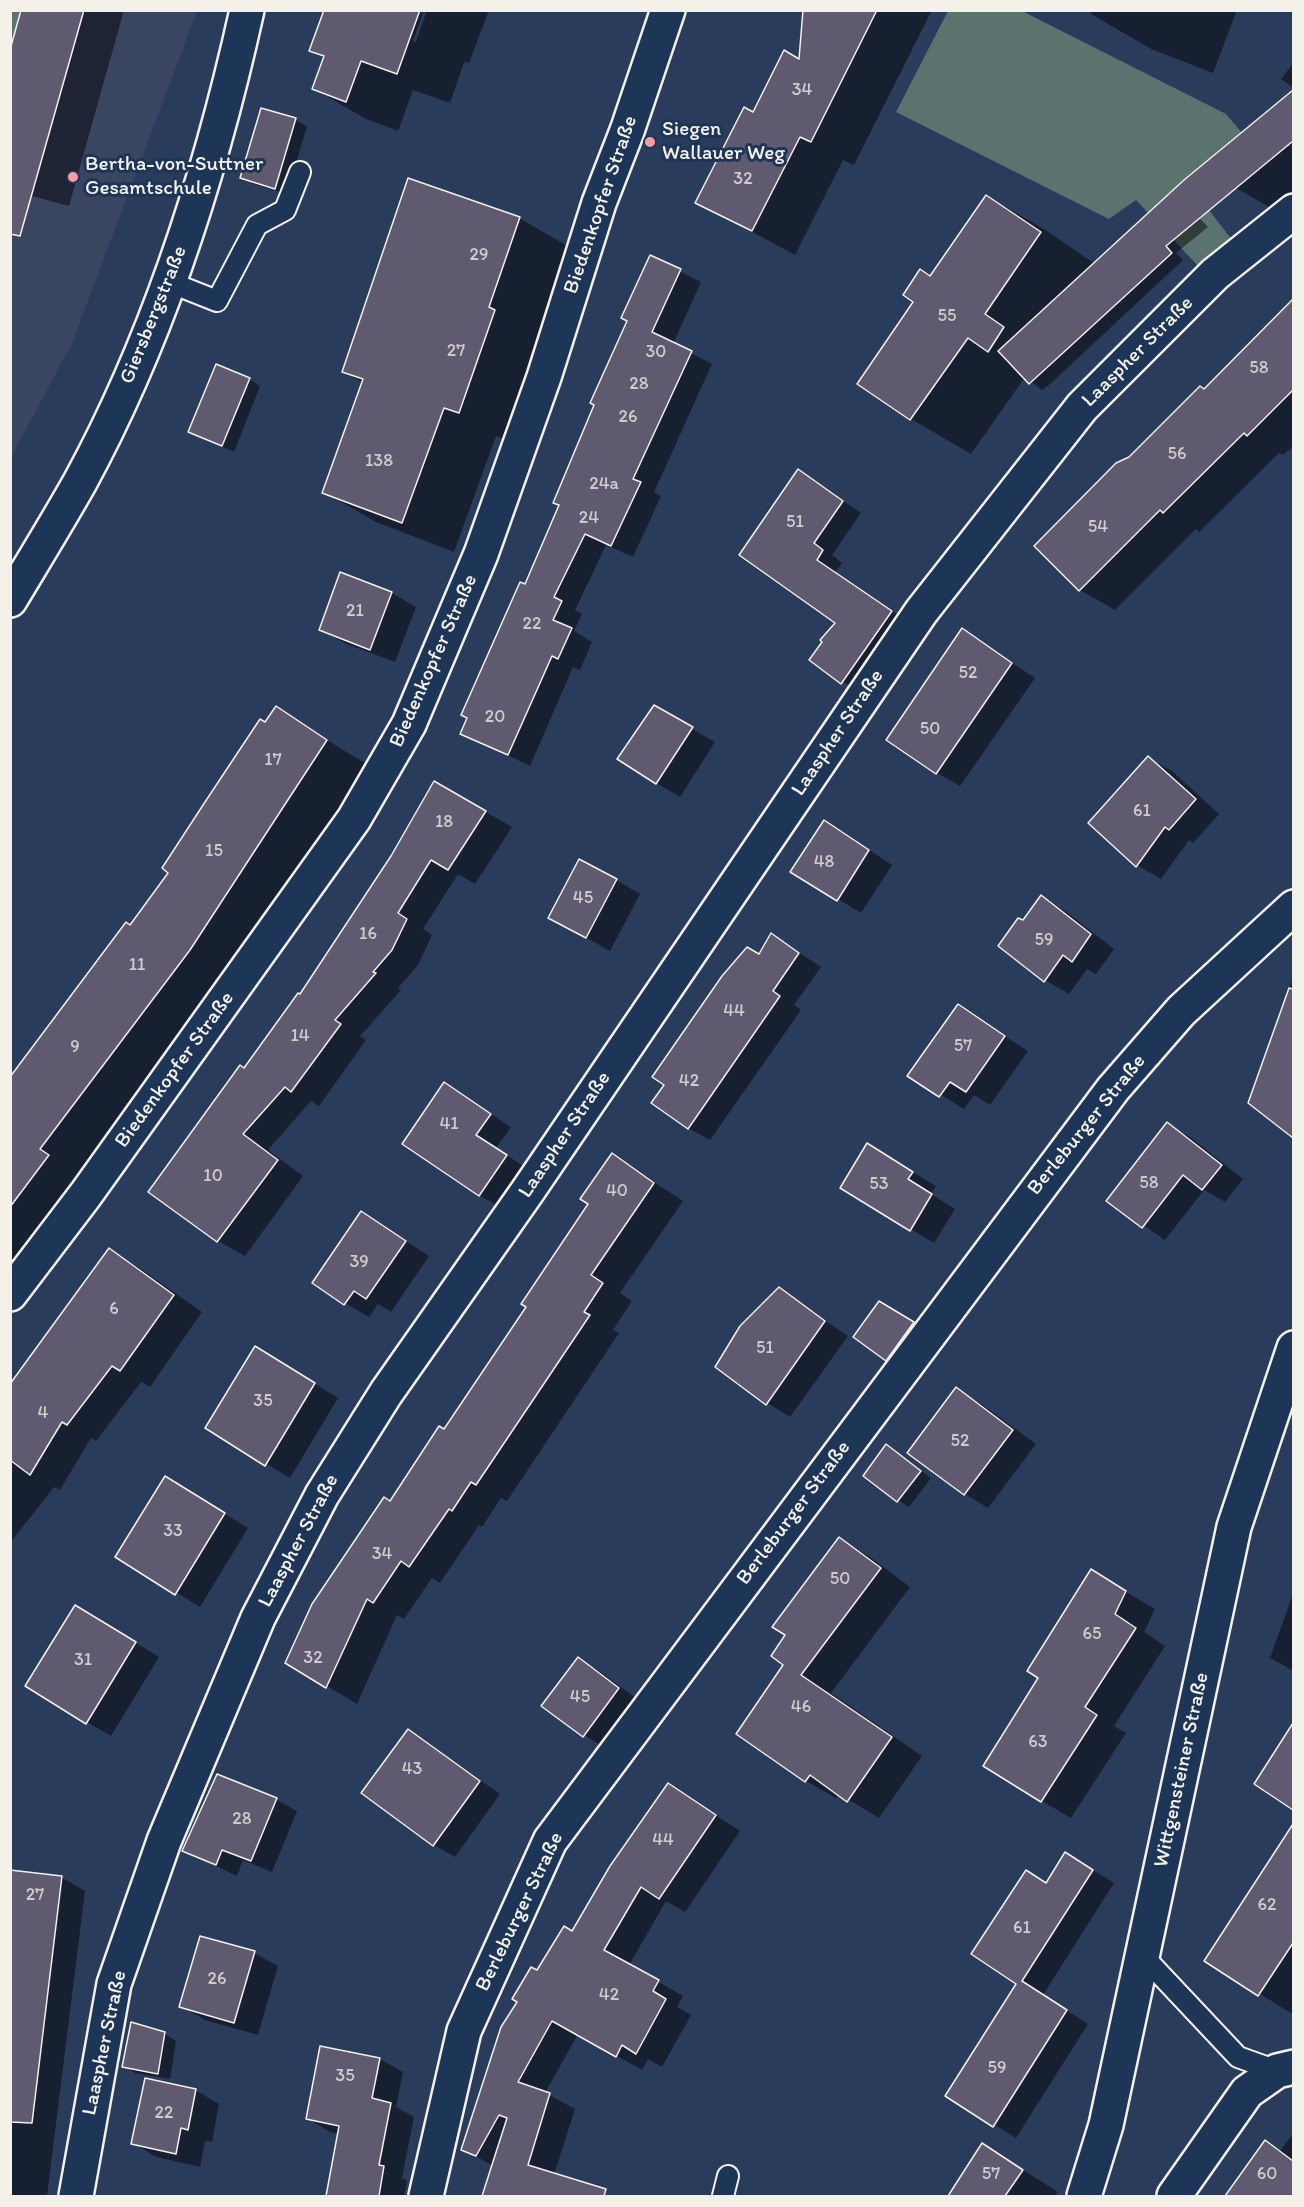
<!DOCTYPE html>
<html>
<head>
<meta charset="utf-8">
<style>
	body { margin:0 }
	#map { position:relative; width:1304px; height:2207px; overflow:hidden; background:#2a3c5c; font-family:Itim,sans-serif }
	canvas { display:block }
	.frame { position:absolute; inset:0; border:12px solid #f4f1e8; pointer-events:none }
</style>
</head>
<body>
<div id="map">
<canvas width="1304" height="2207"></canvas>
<div class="frame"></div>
</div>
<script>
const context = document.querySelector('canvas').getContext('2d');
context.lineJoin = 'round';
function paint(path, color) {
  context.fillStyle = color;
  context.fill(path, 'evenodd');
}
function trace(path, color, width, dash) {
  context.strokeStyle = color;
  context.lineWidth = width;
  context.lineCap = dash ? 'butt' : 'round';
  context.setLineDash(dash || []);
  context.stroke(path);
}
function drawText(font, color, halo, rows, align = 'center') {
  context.font = font + ' Itim,sans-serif';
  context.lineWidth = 6;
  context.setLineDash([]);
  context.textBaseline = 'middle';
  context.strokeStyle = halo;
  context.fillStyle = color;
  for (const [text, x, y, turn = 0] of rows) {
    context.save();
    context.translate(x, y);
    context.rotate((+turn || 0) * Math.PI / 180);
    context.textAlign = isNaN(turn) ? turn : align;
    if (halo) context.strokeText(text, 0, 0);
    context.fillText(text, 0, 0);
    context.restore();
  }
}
const built = new Path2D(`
	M11,11H197L72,343L11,458Z`);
const green = new Path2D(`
	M10,11H21L13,42L11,41Z
	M948,11H1022L1226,114L1242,133L1209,210L1232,240L1199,267L1136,200L1109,219L896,112Z`);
const shadow = new Path2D(`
	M23,10H124L69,206L10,190V42L14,43Z
	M326,10H424L413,41L416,42L427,10H489L469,63L464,62L450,103L413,90L398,131L366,119L314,89L325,58L311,50Z
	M805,10H932L854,165L843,160L795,255L697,202L754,114L800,61Z
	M1092,10H1237L1213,73L1151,49L1091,14Z
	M1294,62V88L1281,79Z
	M1294,92V210L1285,216L1236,188L1207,163Z
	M295,120L307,126L287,194L253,184L242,177Z
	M987,196L1047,231L1095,264L1183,201L1208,227L1176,253L1183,260L1049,385L1042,390L1025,377L971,454L911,419L859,383Z
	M519,218L571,248L511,442L496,436L454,552L376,522L324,492L363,383L343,371Z
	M651,257L701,282L673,344L712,364L654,492L661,496L633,557L606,545L575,610L582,614L574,631L592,642L580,670L573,667L530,766L462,733L561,505Z
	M1285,309L1294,314V445L1283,455L1279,453L1199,532L1196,529L1115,610L1080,590L1129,458L1204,390Z
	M249,379L260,386L234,452L190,432Z
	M799,471L861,513L832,555L842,563L835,572L910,623L861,694L811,660L837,623L741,554Z
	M341,574L392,593L416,607L395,662L344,643L321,629Z
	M962,630L1035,678L960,786L937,773Z
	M654,707L715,742L680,797L656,783Z
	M276,709L373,768L10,1299V1107L130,926L171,872Z
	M1148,758L1172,771L1219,814L1193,843L1189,840L1161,879L1137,865L1090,822Z
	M435,783L512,827L475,884L458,874L423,929L432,935L418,965L398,988L401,990L360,1036L366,1040L319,1106L311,1101L268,1150L303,1176L245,1256L218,1241L150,1192L301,996L392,857Z
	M848,836L892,865L861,913L838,899Z
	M616,880L640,894L610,951L574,931Z
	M1041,897L1065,911L1114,949L1096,974L1087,969L1069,994L1045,980L1024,922Z
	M772,935L821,967L794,1005L801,1010L710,1140L688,1128L760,956Z
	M1294,975V1136L1250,1103Z
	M958,1006L1028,1051L990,1105L974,1095L964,1109L909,1075Z
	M445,1084L511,1127L496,1148L526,1168L500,1207L479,1195Z
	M1167,1124L1190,1137L1243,1179L1225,1202L1204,1190L1165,1240L1108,1201Z
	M612,1155L683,1201L620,1293L632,1301L613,1330L619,1333L507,1501L501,1498L482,1527L479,1525L440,1583L432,1578L404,1619L397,1615L357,1704L287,1662L390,1503L445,1431L528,1307L590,1204Z
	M891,1159L936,1186L931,1194L955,1209L934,1243L911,1229Z
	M362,1213L429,1256L391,1312L378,1304L369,1317L345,1303Z
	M109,1250L138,1267L202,1312L150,1387L141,1382L96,1441L91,1438L60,1490L54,1487L10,1543V1386Z
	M779,1289L848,1336L790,1417L767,1403Z
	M879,1303L925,1329L898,1367L887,1360Z
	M280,1362L338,1398L290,1478L207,1427Z
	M956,1389L980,1403L1036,1444L988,1508L965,1494Z
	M887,1446L931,1478L909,1507L898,1500Z
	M190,1492L248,1528L200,1607L117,1556Z
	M839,1539L870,1557L910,1587L831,1693L922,1756L879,1818L839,1794L836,1798L806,1781L738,1734L785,1665L788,1635Z
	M1121,1589L1155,1609L1144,1632L1165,1646L1114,1726L1126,1733L1071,1818L1042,1801L1040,1678Z
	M1294,1591V1671L1270,1658Z
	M99,1620L159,1657L111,1736L87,1722Z
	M579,1659L602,1673L642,1703L607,1749L584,1735Z
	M408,1730L500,1794L455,1857L434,1845Z
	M1290,1731L1294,1733V1808L1256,1783Z
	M218,1776L277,1800L297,1811L272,1872L243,1860L237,1876L184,1851Z
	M669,1785L740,1831L685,1912L666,1901L629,1965L683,1996L677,2007L691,2015L662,2067L648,2059L642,2070L578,2034L545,2093L575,2109L554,2175L575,2188L572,2196H483L493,2166L463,2149L538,1972L573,1933Z
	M1274,1857L1294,1868V2015L1206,1960Z
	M1088,1867L1114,1883L1043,1995L1088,2024L1016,2138L948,2096Z
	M10,1871L61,1877L85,1891L47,2196H10Z
	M254,1953L278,1966L258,2035L205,2020L181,2006Z
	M165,2034L176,2041L170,2079L135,2073L124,2066Z
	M321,2047L380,2059L403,2072L396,2107L414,2117L402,2178L407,2181L404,2196H327L340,2134L330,2132L307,2118Z
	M195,2090L219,2104L212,2142L205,2141L200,2167L156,2157L133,2143Z
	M1294,2133V2196H1227L1266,2142L1280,2151Z
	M982,2145L1017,2166L1058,2192L1054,2196H950Z`);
const building = new Path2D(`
	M21,10H84L20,236L10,234V50Z
	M324,10H420L397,74L361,61L346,102L312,89L324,56L309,51Z
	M803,10H877L811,142L800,137L752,231L695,203L744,107L753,112L784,50L799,59Z
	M1293,90V141L1166,246L1172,253L1029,384L998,351L1184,180Z
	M261,108L296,118L275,189L240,178Z
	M408,178L520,217L489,307L495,310L459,413L444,408L402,523L322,493L363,379L342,372Z
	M986,195L1041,232L985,314L1004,327L988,352L968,338L910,420L857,384L913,302L903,295L920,269L930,276Z
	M650,255L681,269L652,332L692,351L633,479L641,482L611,546L585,534L554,597L562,601L553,620L572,628L558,659L552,656L508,755L460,734L467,718L461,715L520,582L525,584L559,505L553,503L594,405L590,403L627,321L621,318Z
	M1293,299V390L1247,436L1244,433L1163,513L1160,510L1079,591L1034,546L1116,463L1129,457L1200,386L1204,389Z
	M216,364L250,378L222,446L188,432Z
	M798,469L843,501L814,543L823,550L817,560L892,611L841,684L809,660L822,642L820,640L835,623L739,555Z
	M340,572L392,592L370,650L319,630Z
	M962,628L1012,663L936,774L886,740Z
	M654,705L693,727L656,784L617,759Z
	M276,706L327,740L190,950L40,1149L49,1155L10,1207V1077L126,922L130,925L168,873L162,868L205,802L260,719L265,722Z
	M1148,756L1196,799L1169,830L1165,827L1136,867L1088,823Z
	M434,781L486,811L448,870L431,860L398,913L407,919L392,950L373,972L376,973L335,1020L341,1024L291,1092L285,1087L243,1134L278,1160L217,1242L148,1192L240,1065L244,1068L298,993L300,994L391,856Z
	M824,820L869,850L837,901L790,872Z
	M579,859L617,879L586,938L548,918Z
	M1041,895L1091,934L1072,962L1063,955L1044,982L998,946L1018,918L1023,920Z
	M771,933L799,953L773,991L780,996L688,1129L651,1103L664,1085L652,1077L722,976L747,947L759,954Z
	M1289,988L1293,989V1138L1248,1103Z
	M958,1004L1005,1036L966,1092L950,1082L939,1097L907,1076Z
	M444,1082L491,1114L476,1135L507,1155L479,1196L402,1144Z
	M1167,1122L1222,1165L1202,1190L1183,1175L1142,1228L1106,1201Z
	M867,1143L913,1172L908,1179L932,1194L910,1231L840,1188Z
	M612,1153L654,1183L591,1275L603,1283L584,1312L590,1315L476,1485L471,1482L452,1511L449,1509L409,1567L401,1561L373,1603L367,1599L326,1688L285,1663L312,1604L384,1497L390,1501L439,1426L444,1429L526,1307L521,1304L588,1204L580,1199Z
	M361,1211L406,1241L366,1299L354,1291L344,1305L312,1283Z
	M109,1248L174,1295L120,1371L112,1366L67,1425L62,1422L30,1475L10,1460V1384Z
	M779,1287L825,1321L766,1405L715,1367L740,1326Z
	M879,1301L914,1322L886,1361L853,1337Z
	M255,1346L315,1383L265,1466L205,1428Z
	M956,1387L1013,1430L964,1495L907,1453Z
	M886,1444L921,1471L897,1502L863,1476Z
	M165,1476L225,1513L175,1595L115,1557Z
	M839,1537L881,1568L801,1675L892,1737L847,1802L810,1775L805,1782L736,1734L783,1665L771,1656L785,1635L772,1627Z
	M1091,1569L1126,1591L1115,1614L1136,1628L1085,1707L1097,1715L1041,1802L983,1766L1038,1678L1027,1671Z
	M75,1605L136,1642L86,1724L25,1686Z
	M578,1657L619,1688L583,1737L541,1706Z
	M1293,1723V1810L1254,1784Z
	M408,1729L480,1781L433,1846L361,1793Z
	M217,1774L277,1798L251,1861L222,1850L216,1865L182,1851Z
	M668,1783L716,1815L659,1899L641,1887L604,1950L659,1980L653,1991L666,1999L636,2054L622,2045L616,2057L552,2021L518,2082L550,2093L528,2165L606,2189L604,2196H482L507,2118L499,2115L476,2156L461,2150L501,2027L517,2002L512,1999L531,1967L537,1970L564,1926L572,1931L610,1866Z
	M1293,1824V1943L1258,1996L1204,1961Z
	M1065,1852L1093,1870L1022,1981L1067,2010L993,2127L945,2096L1016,1984L971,1954L1026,1870L1046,1883Z
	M10,1870L62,1876L32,2123L10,2122Z
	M200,1936L255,1951L234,2023L179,2007Z
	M131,2022L165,2032L158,2074L122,2067Z
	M320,2046L380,2058L372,2098L391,2103L379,2165L384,2166L379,2196H326L339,2126L306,2119Z
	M145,2078L196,2089L188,2130L181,2128L176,2154L131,2144Z
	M1265,2140L1293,2161V2196H1225Z
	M982,2143L1023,2170L1005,2196H948Z`);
const lane = new Path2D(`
	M169,282L217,301L257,225L285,210L300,172
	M1143,1956L1238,2057L1277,2071
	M723,2196L728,2176`);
const street = new Path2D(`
	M10,1294L86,1194L354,819L409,724L481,554L544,377L599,203L627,131L668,10
	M76,2196L114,1984L164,1841L258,1618L322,1495L386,1393L527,1192L921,612L1082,407L1215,274L1294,211
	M426,2196L464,2031L550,1841L1113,1089L1181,1011L1294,907
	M1084,2196L1106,2125L1234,1527L1294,1348
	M1174,2196L1247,2092L1277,2071L1294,2067`);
const secondary = new Path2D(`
	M10,600C34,560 58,521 80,482C160,335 211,173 247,10`);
const markers = [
	[650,142,6,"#ff9aa2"],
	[73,177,6,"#ff9aa2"]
];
const numberNames = [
	["34",802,90],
	["32",743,179],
	["29",479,255],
	["55",947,316],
	["27",456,351],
	["30",656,352],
	["58",1259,368],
	["28",639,384],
	["26",628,417],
	["56",1177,454],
	["138",379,461],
	["24a",604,484],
	["24",589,518],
	["51",795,522],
	["54",1098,527],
	["21",355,611],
	["22",532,624],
	["52",968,673],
	["20",495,717],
	["50",930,729],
	["17",273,760],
	["61",1142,811],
	["18",444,822],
	["15",214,851],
	["48",824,862],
	["45",583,898],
	["16",368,934],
	["59",1044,940],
	["11",137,965],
	["44",734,1011],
	["14",300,1036],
	["57",963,1046],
	["9",75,1047],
	["42",689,1081],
	["41",449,1124],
	["10",213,1176],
	["58",1149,1183],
	["53",879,1184],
	["40",617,1191],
	["39",359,1262],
	["6",114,1309],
	["51",765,1348],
	["35",263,1401],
	["4",43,1413],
	["52",960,1441],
	["33",173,1531],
	["34",382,1554],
	["50",840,1579],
	["65",1092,1634],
	["32",313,1658],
	["31",83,1660],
	["45",580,1697],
	["46",801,1707],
	["63",1038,1742],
	["43",412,1769],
	["28",242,1819],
	["44",663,1840],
	["27",35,1895],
	["62",1267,1905],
	["61",1022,1928],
	["26",217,1979],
	["42",609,1995],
	["59",997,2068],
	["35",345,2076],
	["22",164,2113],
	["57",991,2174],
	["60",1267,2174]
];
const poiNames = [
	["Siegen",662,130],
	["Wallauer Weg",662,154],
	["Bertha-von-Suttner",85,165],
	["Gesamtschule",85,189]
];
const streetNames = [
	["Biedenkopfer Straße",601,205,-71],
	["Giersbergstraße",154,315,-68],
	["Laaspher Straße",1138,352,-45],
	["Biedenkopfer Straße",434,661,-66],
	["Laaspher Straße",838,733,-56],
	["Biedenkopfer Straße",175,1070,-54],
	["Berleburger Straße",1087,1125,-51],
	["Laaspher Straße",565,1135,-56],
	["Berleburger Straße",794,1513,-53],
	["Laaspher Straße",299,1541,-62],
	["Wittgensteiner Straße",1182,1770,-78],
	["Berleburger Straße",520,1912,-64],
	["Laaspher Straße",105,2043,-78]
];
paint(built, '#3a4562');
paint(green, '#5a736f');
paint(shadow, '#0007');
paint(building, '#5f5a70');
trace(building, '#f4f1e8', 1.5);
trace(lane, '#f4f1e8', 24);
trace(street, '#f4f1e8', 38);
trace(secondary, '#f4f1e8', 38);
trace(lane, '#1d3557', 20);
trace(street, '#1d3557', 33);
trace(secondary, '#1d3557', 33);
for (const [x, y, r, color] of markers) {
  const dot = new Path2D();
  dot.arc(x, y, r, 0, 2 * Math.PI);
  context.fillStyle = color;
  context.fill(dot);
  trace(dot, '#1d3557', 2);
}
drawText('18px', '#cfcbca', null, numberNames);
drawText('21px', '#f4f1e8', '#1d3557', poiNames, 'left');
drawText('21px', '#f4f1e8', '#1d3557', streetNames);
</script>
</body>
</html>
